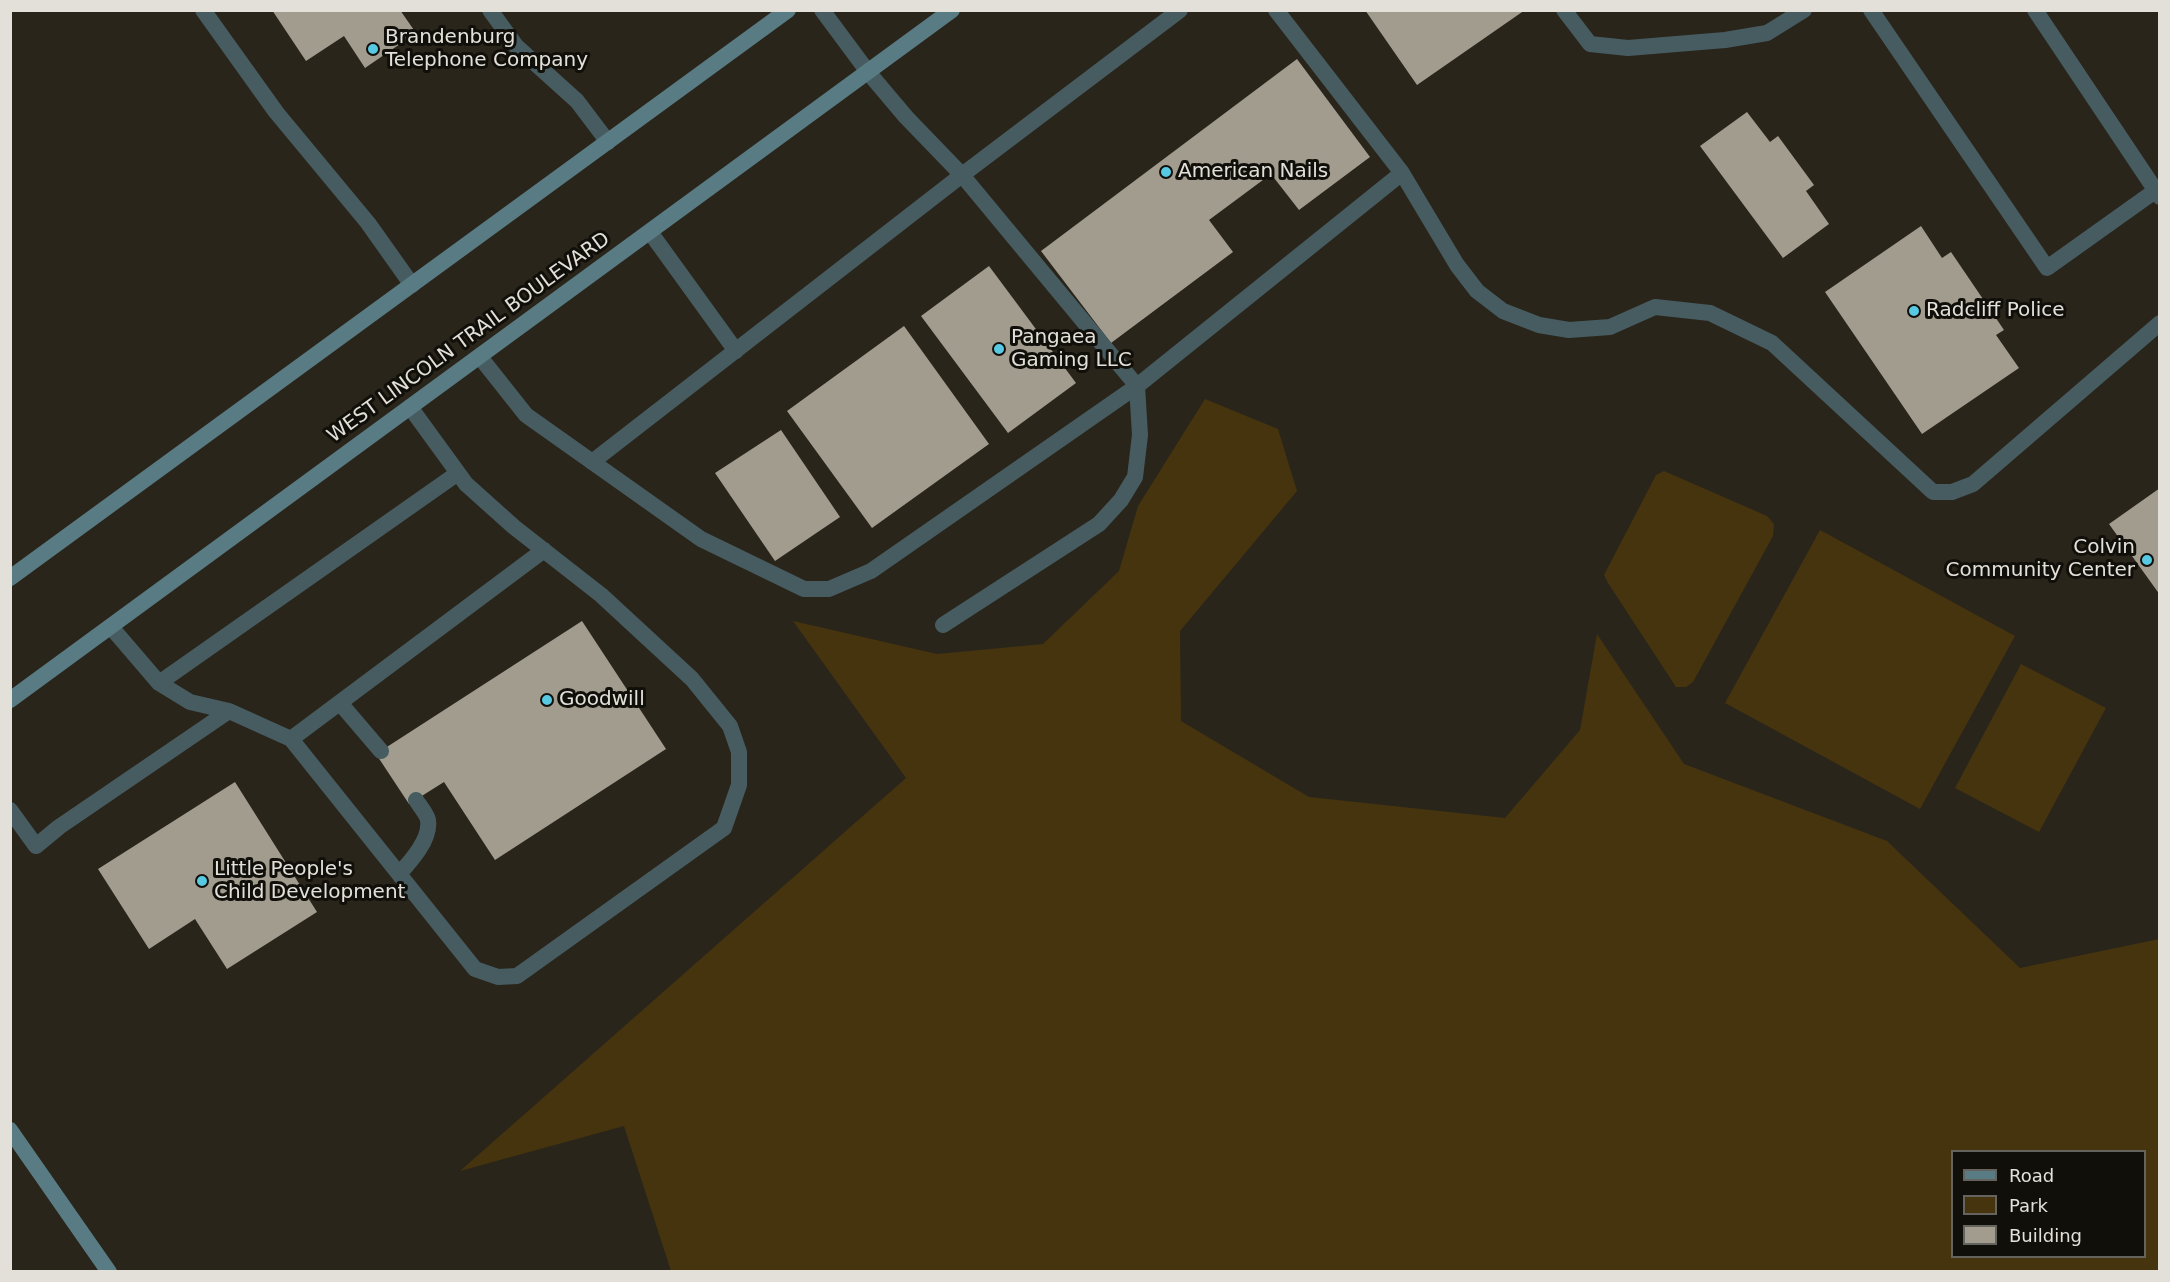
<!DOCTYPE html>
<html>
<head>
<meta charset="utf-8">
<style>
	body { margin:0 }
	#map { position:relative; width:2170px; height:1282px; overflow:hidden; background:#2a251b; font-family:"DejaVu Sans",sans-serif }
	canvas { display:block }
	.frame { position:absolute; inset:0; border:12px solid #e3e0d9; pointer-events:none }
	.legend { position:absolute; left:1951px; top:1150px; width:195px; height:108px; box-sizing:border-box; background:#110f0a; border:2px solid #65635d; margin:0; padding:8px 10px; list-style:none; font-size:18px; color:#e3e0d9 }
	.legend li { display:flex; align-items:center; gap:12px; height:30px }
	.legend b { width:30px; border:2px solid #65635d }
</style>
</head>
<body>
<div id="map">
<canvas width="2170" height="1282"></canvas>
<div class="frame"></div>
<ul class="legend">
<li><b style="height:8px;background:#597b83"></b>Road</li>
<li><b style="height:16px;background:#45340e"></b>Park</li>
<li><b style="height:16px;background:#a29c8f"></b>Building</li>
</ul>
</div>
<script>
const context = document.querySelector('canvas').getContext('2d');
context.lineJoin = 'round';
function paint(path, color) {
  context.fillStyle = color;
  context.fill(path, 'evenodd');
}
function trace(path, color, width, dash) {
  context.strokeStyle = color;
  context.lineWidth = width;
  context.lineCap = dash ? 'butt' : 'round';
  context.setLineDash(dash || []);
  context.stroke(path);
}
function drawText(font, color, halo, rows, align = 'center') {
  context.font = font + ' "DejaVu Sans",sans-serif';
  context.lineWidth = 6;
  context.setLineDash([]);
  context.textBaseline = 'middle';
  context.strokeStyle = halo;
  context.fillStyle = color;
  for (const [text, x, y, turn = 0] of rows) {
    context.save();
    context.translate(x, y);
    context.rotate((+turn || 0) * Math.PI / 180);
    context.textAlign = isNaN(turn) ? turn : align;
    if (halo) context.strokeText(text, 0, 0);
    context.fillText(text, 0, 0);
    context.restore();
  }
}
const green = new Path2D(`
	M1205,399L1278,429L1297,491L1180,631L1181,721L1309,797L1505,818L1580,730L1597,634L1684,764L1887,841L2020,968L2159,939V1271H671L624,1126L460,1171L906,778L793,621L937,654L1043,644L1119,571L1138,506ZM1952,1152H2144V1256H1952Z
	M1664,471L1767,516L1774,524L1773,536L1693,682L1686,687H1676L1608,583L1604,575L1656,475Z
	M1820,530L2015,636L1920,809L1725,703Z
	M2021,664L2106,708L2039,832L1955,788Z`);
const building = new Path2D(`
	M272,10H400L416,33L365,68L344,36L306,61Z
	M1365,10H1525L1417,85Z
	M1297,59L1370,157L1299,210L1271,174L1209,220L1233,252L1111,343L1041,251Z
	M1747,112L1770,142L1778,136L1814,185L1806,191L1829,224L1783,258L1700,146Z
	M1921,226L1942,258L1951,252L2004,330L1996,335L2019,368L1922,434L1825,292Z
	M989,266L1076,383L1008,433L921,316Z
	M904,326L989,444L872,528L787,411Z
	M781,430L840,517L775,561L715,473Z
	M2160,488V595L2109,524Z
	M582,621L666,749L495,860L444,782L409,804L376,754Z
	M235,782L317,912L227,969L195,919L149,949L98,869Z`);
const service = new Path2D(`
	M203,10L276,112L368,223L412,285
	M490,10L516,46L577,101L608,142
	M1276,10L1402,173L1457,265L1477,291L1503,311L1539,325L1569,330L1610,327L1655,307L1710,313L1772,343L1933,492H1952L1973,484L2160,323
	M1564,10L1590,44L1628,48L1725,40L1767,33L1804,10
	M1871,10L2047,268L2155,191
	M2035,10L2160,197
	M868,72L906,117L962,175L1137,386L1402,173
	M650,232L736,351
	M480,357L526,415L701,539L804,589H829L871,571L1137,386
	M592,462L962,175L1180,10
	M943,625L1099,524L1121,500L1135,477L1140,435L1137,386
	M111,627L159,683L190,702L229,711L291,739L475,969L498,977L517,976L724,828L739,785V752L730,726L692,679L601,595L514,527L466,484L410,407
	M159,683L458,473
	M340,703L381,751
	M291,739L544,550
	M10,810L36,846L59,827L229,711
	M399,874C411,861 431,839 428,820C427,814 419,805 416,800`);
const tertiary = new Path2D(`
	M822,10L868,72`);
const secondary = new Path2D(`
	M10,578L788,10
	M10,700L952,10
	M10,1130L109,1272`);
const markers = [
	[373,49,6,"#57c9e2"],
	[1166,172,6,"#57c9e2"],
	[1914,311,6,"#57c9e2"],
	[999,349,6,"#57c9e2"],
	[2147,560,6,"#57c9e2"],
	[547,700,6,"#57c9e2"],
	[202,881,6,"#57c9e2"]
];
const poiNames = [
	["Brandenburg",385,38],
	["Telephone Company",385,61],
	["American Nails",1178,172],
	["Radcliff Police",1926,311],
	["Pangaea",1011,338],
	["Gaming LLC",1011,361],
	["Colvin",2135,548,"right"],
	["Community Center",2135,571,"right"],
	["Goodwill",559,700],
	["Little People's",214,870],
	["Child Development",214,893]
];
const streetNames = [
	["WEST LINCOLN TRAIL BOULEVARD",469,338,-36]
];
paint(green, '#45340e');
paint(building, '#a29c8f');
trace(service, '#475c61', 16);
trace(tertiary, '#475c61', 16);
trace(secondary, '#597b83', 16);
for (const [x, y, r, color] of markers) {
  const dot = new Path2D();
  dot.arc(x, y, r, 0, 2 * Math.PI);
  context.fillStyle = color;
  context.fill(dot);
  trace(dot, '#110f0a', 2);
}
drawText('20px', '#e3e0d9', '#110f0a', poiNames, 'left');
drawText('20px', '#e3e0d9', '#110f0a', streetNames);
</script>
</body>
</html>
